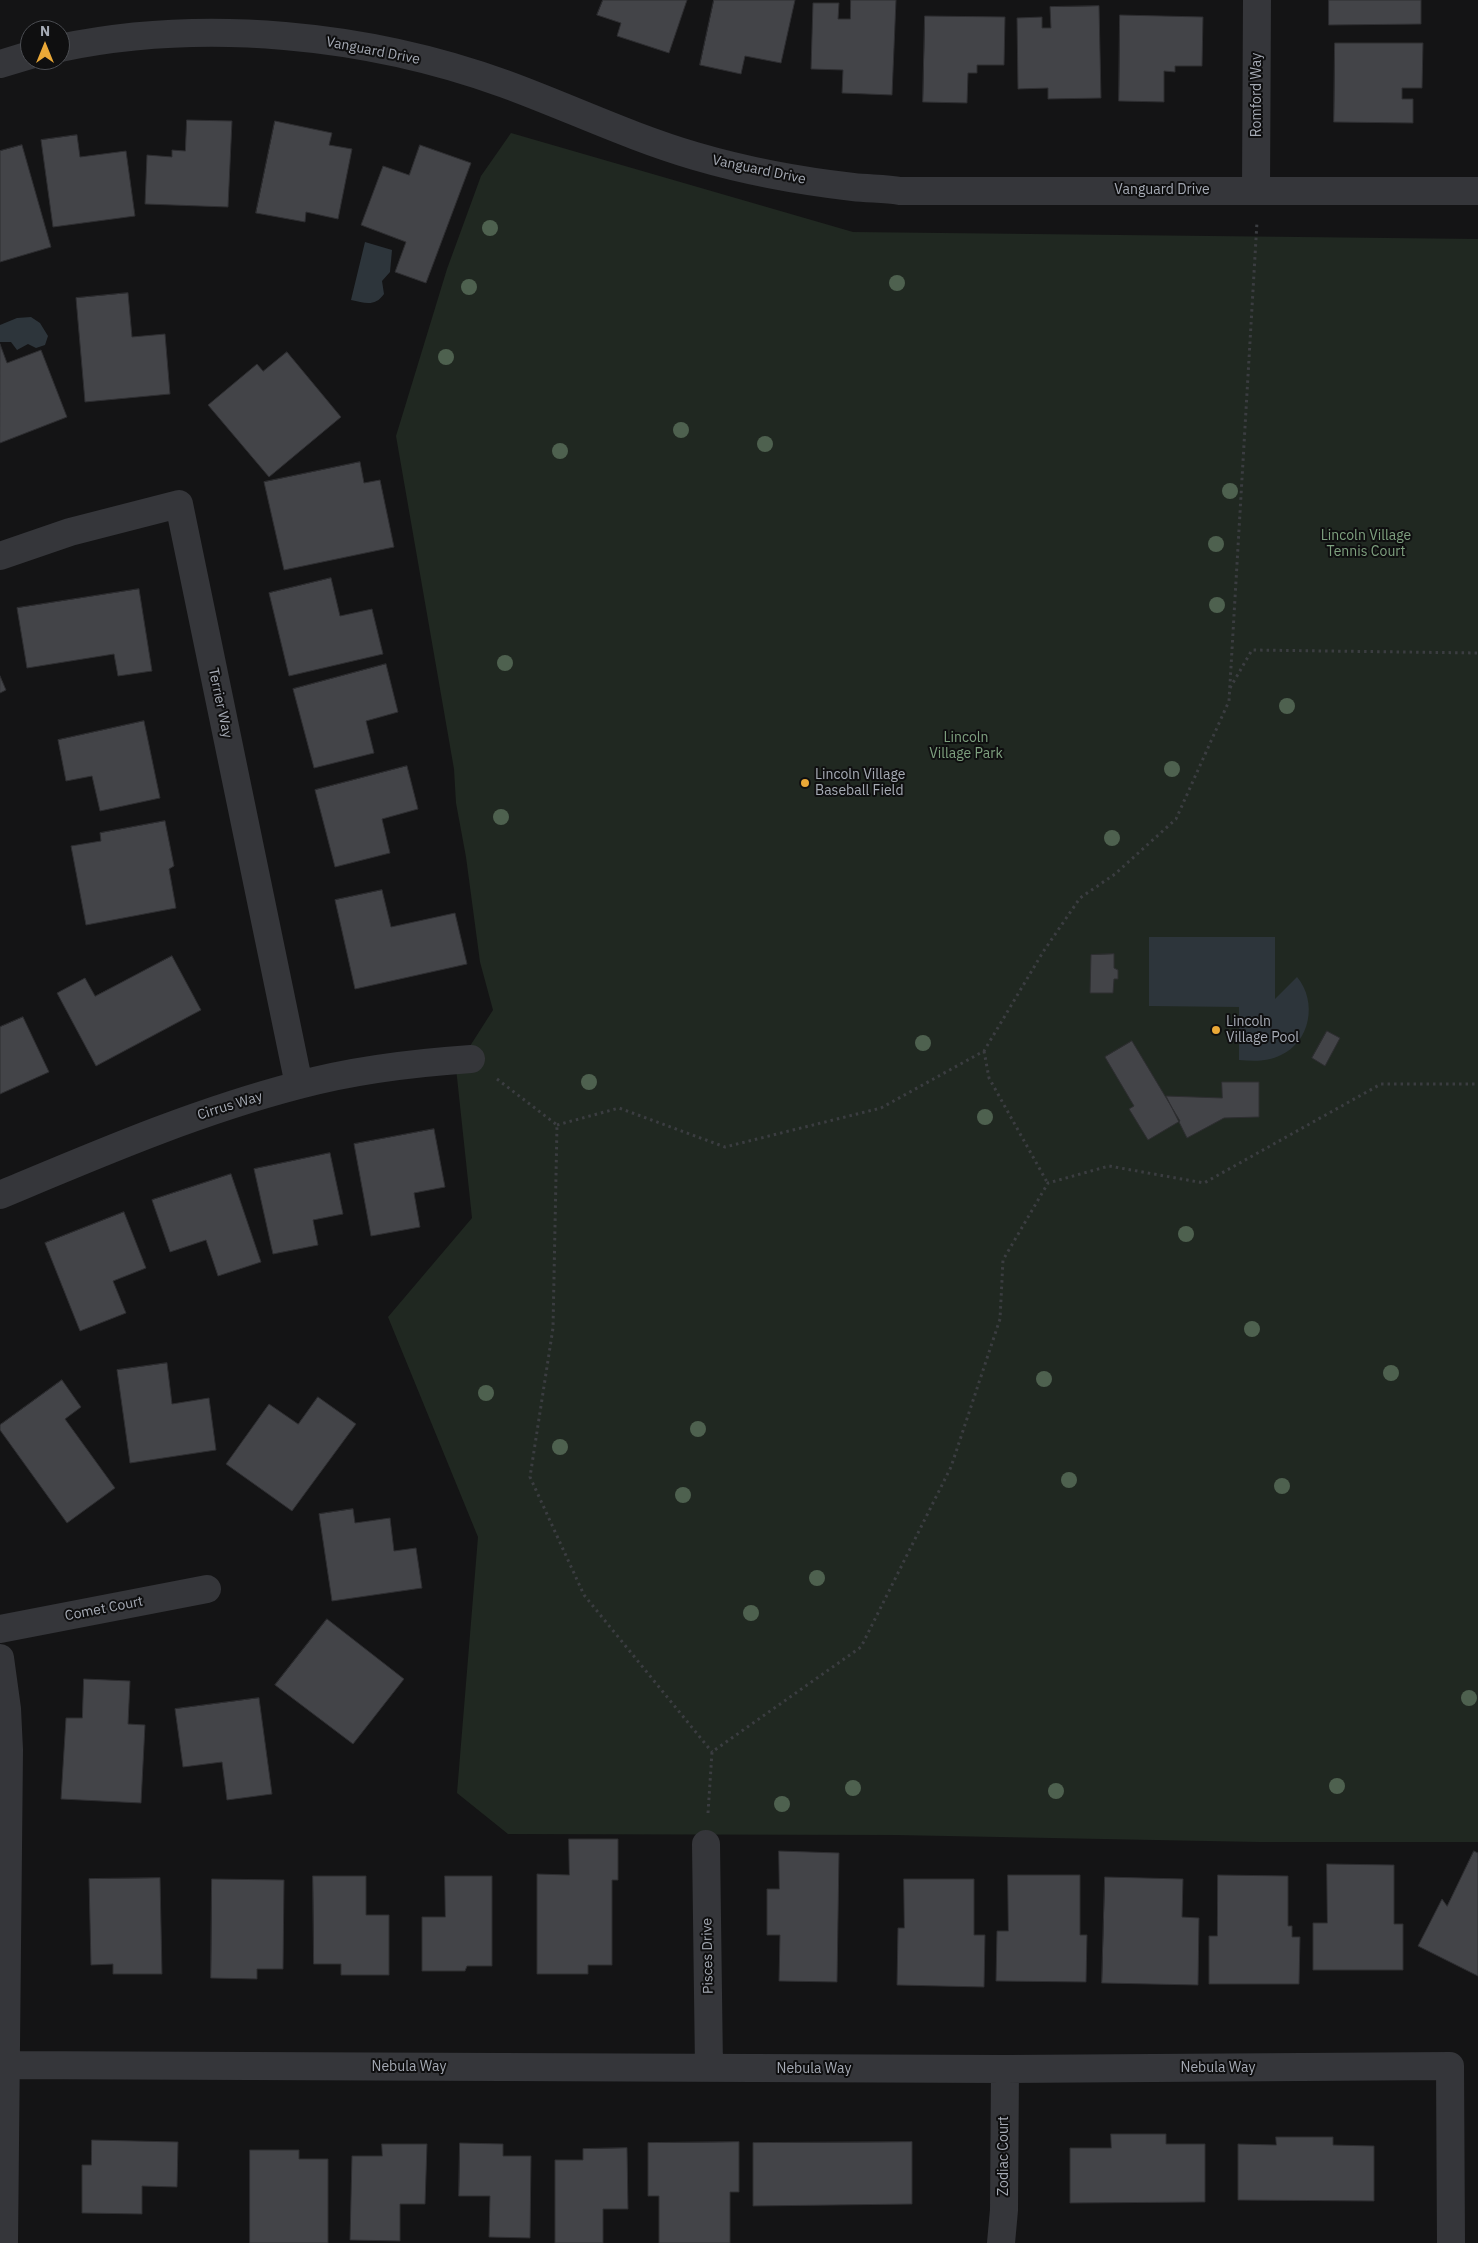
<!DOCTYPE html>
<html>
<head>
<meta charset="utf-8">
<style>
	body { margin:0 }
	#map { position:relative; width:1478px; height:2243px; overflow:hidden; background:#141415; font-family:"IBM Plex Sans",sans-serif }
	canvas { display:block }
	.north { position:absolute; left:20px; top:20px; width:50px; height:50px; box-sizing:border-box; background:#0f0f10; border:1px solid #4b4d52; border-radius:50%; rotate:0deg; font-size:14px; font-weight:700; line-height:20px; text-align:center; color:#a6abb5 }
	.north::after { content:''; display:block; margin:auto; width:18px; height:22px; background:#eaa837; clip-path:polygon(50% 0,100% 100%,50% 72%,0 100%) }
</style>
</head>
<body>
<div id="map">
<canvas width="1478" height="2243"></canvas>
<div class="north">N</div>
</div>
<script>
const context = document.querySelector('canvas').getContext('2d');
context.lineJoin = 'round';
function paint(path, color) {
  context.fillStyle = color;
  context.fill(path, 'evenodd');
}
function trace(path, color, width, dash) {
  context.strokeStyle = color;
  context.lineWidth = width;
  context.lineCap = dash ? 'butt' : 'round';
  context.setLineDash(dash || []);
  context.stroke(path);
}
function drawText(font, color, halo, rows, align = 'center') {
  context.font = font + ' "IBM Plex Sans",sans-serif';
  context.lineWidth = 4;
  context.setLineDash([]);
  context.textBaseline = 'middle';
  context.strokeStyle = halo;
  context.fillStyle = color;
  for (const [text, x, y, turn = 0] of rows) {
    context.save();
    context.translate(x, y);
    context.rotate((+turn || 0) * Math.PI / 180);
    context.textAlign = isNaN(turn) ? turn : align;
    if (halo) context.strokeText(text, 0, 0);
    context.fillText(text, 0, 0);
    context.restore();
  }
}
const green = new Path2D(`
	M511,133L853,232L1478,239V1842H1259L895,1835L508,1834L457,1793L478,1537L388,1317L472,1218L456,1068L493,1010L480,962L466,857L456,803L454,769L396,436L447,269L481,176Z`);
const water = new Path2D(`
	M365,242L392,250L390,272L382,281L384,294C375,307 365,303 351,300Z
	M31,317L40,323L48,336L45,345L36,348L28,344L17,350L11,342H0V325L17,318Z
	M1149,937H1275V999L1297,977C1318,1002 1310,1042 1281,1055C1268,1062 1253,1061 1239,1060V1007L1149,1006Z`);
const building = new Path2D(`
	M603,0H687L669,53L617,36L621,23L597,15Z
	M714,0H795L781,63L745,56L741,74L700,65Z
	M851,0H896L892,95L842,93L843,70L811,69L813,3H839L838,19H850Z
	M1329,0H1421V24L1329,25Z
	M1099,6L1101,98L1048,99V88L1018,89L1017,18L1042,17V28H1051L1050,7Z
	M1120,15L1203,17L1202,66H1175V72L1164,71V102L1119,101Z
	M925,16L1005,17L1004,65H977V73H968L967,103L923,102Z
	M1335,43H1423L1422,88H1402V99H1413V123L1334,122Z
	M187,120L232,121L228,207L145,204L147,155L172,157V150L185,151Z
	M275,121L332,133L329,145L352,149L338,219L306,212L305,222L256,213Z
	M77,135L80,157L126,151L135,216L53,227L41,140Z
	M22,145L51,247L0,262V151Z
	M420,145L471,163L426,283L395,272L406,242L361,225L383,166L409,175Z
	M128,293L132,337L165,334L170,394L85,402L76,298Z
	M0,344L7,363L41,350L67,417L0,443Z
	M287,352L341,417L269,477L208,405L257,364L263,371Z
	M360,462L364,483L380,480L394,547L284,570L264,482Z
	M331,578L340,616L372,609L383,654L289,676L269,593Z
	M139,589L152,671L118,676L114,654L27,668L17,608Z
	M386,664L398,712L366,721L374,753L314,768L293,689Z
	M0,676L6,690L0,693Z
	M144,721L160,798L100,811L92,776L66,781L58,740Z
	M407,766L418,809L382,819L390,853L335,867L315,790Z
	M165,821L174,866L169,869L176,908L86,925L71,846L101,841L100,833Z
	M382,890L391,927L455,913L467,964L355,989L335,900Z
	M1114,954V968L1118,970V979H1114L1113,993H1090L1091,955Z
	M172,956L201,1010L96,1066L57,993L85,978L95,996Z
	M23,1017L49,1072L0,1094V1027Z
	M1327,1031L1340,1038L1325,1066L1312,1058Z
	M1132,1041L1180,1121L1148,1140L1129,1109L1134,1106L1105,1057Z
	M1222,1082H1259V1117L1224,1118L1187,1138L1166,1096L1222,1098Z
	M434,1129L445,1187L414,1193L420,1227L371,1236L354,1144Z
	M330,1153L343,1214L313,1220L318,1245L273,1254L254,1169Z
	M231,1174L261,1262L218,1276L206,1240L170,1252L152,1200Z
	M124,1212L146,1268L113,1281L126,1313L80,1331L45,1243Z
	M167,1363L172,1404L209,1398L216,1450L130,1463L117,1370Z
	M62,1380L81,1407L65,1419L115,1488L67,1523L0,1430V1425Z
	M318,1397L356,1424L292,1511L226,1464L269,1404L298,1424Z
	M353,1509L355,1523L390,1518L394,1551L416,1548L422,1588L332,1601L319,1514Z
	M327,1619L404,1679L353,1744L275,1685Z
	M84,1679L130,1681L128,1724L145,1725L141,1803L61,1799L66,1718H82Z
	M259,1698L272,1794L227,1800L222,1762L183,1767L175,1709Z
	M569,1839H618V1880H612V1965H588V1974H537V1874L569,1875Z
	M779,1851L839,1853L837,1982L779,1981L780,1935H767V1889H779Z
	M1474,1851L1478,1853V1976L1418,1946L1442,1899L1447,1906Z
	M1327,1864L1394,1865V1924H1403V1970H1313V1923H1327Z
	M1008,1875H1080V1935H1087L1086,1982L996,1981L997,1931H1008Z
	M1218,1875L1288,1876V1926H1292V1937H1300L1299,1984H1209V1936H1217Z
	M313,1876H366V1915H389V1975H341V1964H314Z
	M445,1876H492V1966H467L465,1971H422V1917H445Z
	M1105,1877L1183,1879L1182,1917L1199,1918L1198,1985L1102,1983Z
	M160,1878L162,1974H113V1964L91,1965L89,1879Z
	M212,1879L284,1880L283,1969H257V1979L211,1978Z
	M904,1879H974V1935H985L984,1987L897,1985L898,1928H904Z
	M1111,2134H1166V2144H1205V2202L1070,2203V2148H1111Z
	M1276,2137H1333V2145L1374,2146V2201L1238,2200V2144L1276,2145Z
	M92,2140L178,2142L177,2187L142,2186V2214L82,2213V2165H91Z
	M739,2142V2192H730V2243H659V2196H648V2143Z
	M912,2142V2204L753,2206V2143Z
	M460,2143L503,2144V2156H531L530,2238L489,2237L490,2196H459Z
	M382,2144H427L425,2204H400V2241L350,2240L352,2156H382Z
	M627,2148L628,2209H603V2243H555V2160H583V2149Z
	M250,2150H299V2159H328V2243H250Z`);
const path = new Path2D(`
	M1230,688L1252,650L1478,653
	M984,1051L989,1078L1047,1182
	M497,1079L557,1125L553,1328L530,1477L584,1595L712,1752
	M557,1125L619,1108L725,1147L881,1108L984,1051L1043,952L1080,898L1115,874L1176,819L1229,701L1257,222
	M708,1813L712,1752L861,1647L951,1467L1000,1319L1003,1260L1048,1183L1109,1166L1204,1183L1381,1084H1478`);
const minor = new Path2D(`
	M60,48C204,18 367,34 505,84C568,107 630,137 695,156C746,171 800,181 853,187C869,189 885,188 900,191H1478
	M0,64L30,55
	M1256,190L1257,0
	M0,556L70,532L179,504L299,1085
	M0,1195C98,1154 195,1112 299,1085C354,1070 413,1063 471,1059
	M0,1629L207,1589
	M0,1658L7,1709L9,1750L4,2243
	M706,1844L709,2068
	M0,2065L1005,2069L1450,2066L1451,2243
	M1001,2243L1004,2210L1005,2069`);
const trees = [
	[490,228],
	[897,283],
	[469,287],
	[446,357],
	[681,430],
	[765,444],
	[560,451],
	[1230,491],
	[1216,544],
	[1217,605],
	[505,663],
	[1287,706],
	[1172,769],
	[501,817],
	[1112,838],
	[923,1043],
	[589,1082],
	[985,1117],
	[1186,1234],
	[1252,1329],
	[1391,1373],
	[1044,1379],
	[486,1393],
	[698,1429],
	[560,1447],
	[1069,1480],
	[1282,1486],
	[683,1495],
	[817,1578],
	[751,1613],
	[1469,1698],
	[1337,1786],
	[853,1788],
	[1056,1791],
	[782,1804]
];
const markers = [
	[805,783,5,"#eaa837"],
	[1216,1030,5,"#eaa837"]
];
const streetNames = [
	["Vanguard Drive",373,51,11],
	["Romford Way",1257,95,-90],
	["Vanguard Drive",759,170,12],
	["Vanguard Drive",1162,190],
	["Terrier Way",220,703,78],
	["Cirrus Way",230,1106,-17],
	["Comet Court",104,1609,-11],
	["Pisces Drive",708,1956,-91],
	["Nebula Way",409,2067],
	["Nebula Way",1218,2068],
	["Nebula Way",814,2069],
	["Zodiac Court",1004,2156,-90]
];
const parkNames = [
	["Lincoln Village",1366,536],
	["Tennis Court",1366,552],
	["Lincoln",966,738],
	["Village Park",966,754]
];
const poiNames = [
	["Lincoln Village",815,775],
	["Baseball Field",815,791],
	["Lincoln",1226,1022],
	["Village Pool",1226,1038]
];
paint(green, '#202821');
paint(water, '#2d353b');
paint(building, '#434448');
trace(building, '#2e2e31', 1);
trace(path, '#3b3d41', 3, [2.5, 4]);
trace(minor, '#35363a', 28);
context.fillStyle = '#4e614f';
for (const [x, y] of trees) {
  context.beginPath();
  context.arc(x, y, 8, 0, 2 * Math.PI);
  context.fill();
}
for (const [x, y, r, color] of markers) {
  const dot = new Path2D();
  dot.arc(x, y, r, 0, 2 * Math.PI);
  context.fillStyle = color;
  context.fill(dot);
  trace(dot, '#0f0f10', 2);
}
drawText('14px', '#a6abb5', '#0f0f10', streetNames);
drawText('14px', '#7ea07f', '#0f0f10', parkNames);
drawText('14px', '#a6abb5', '#0f0f10', poiNames, 'left');
</script>
</body>
</html>
